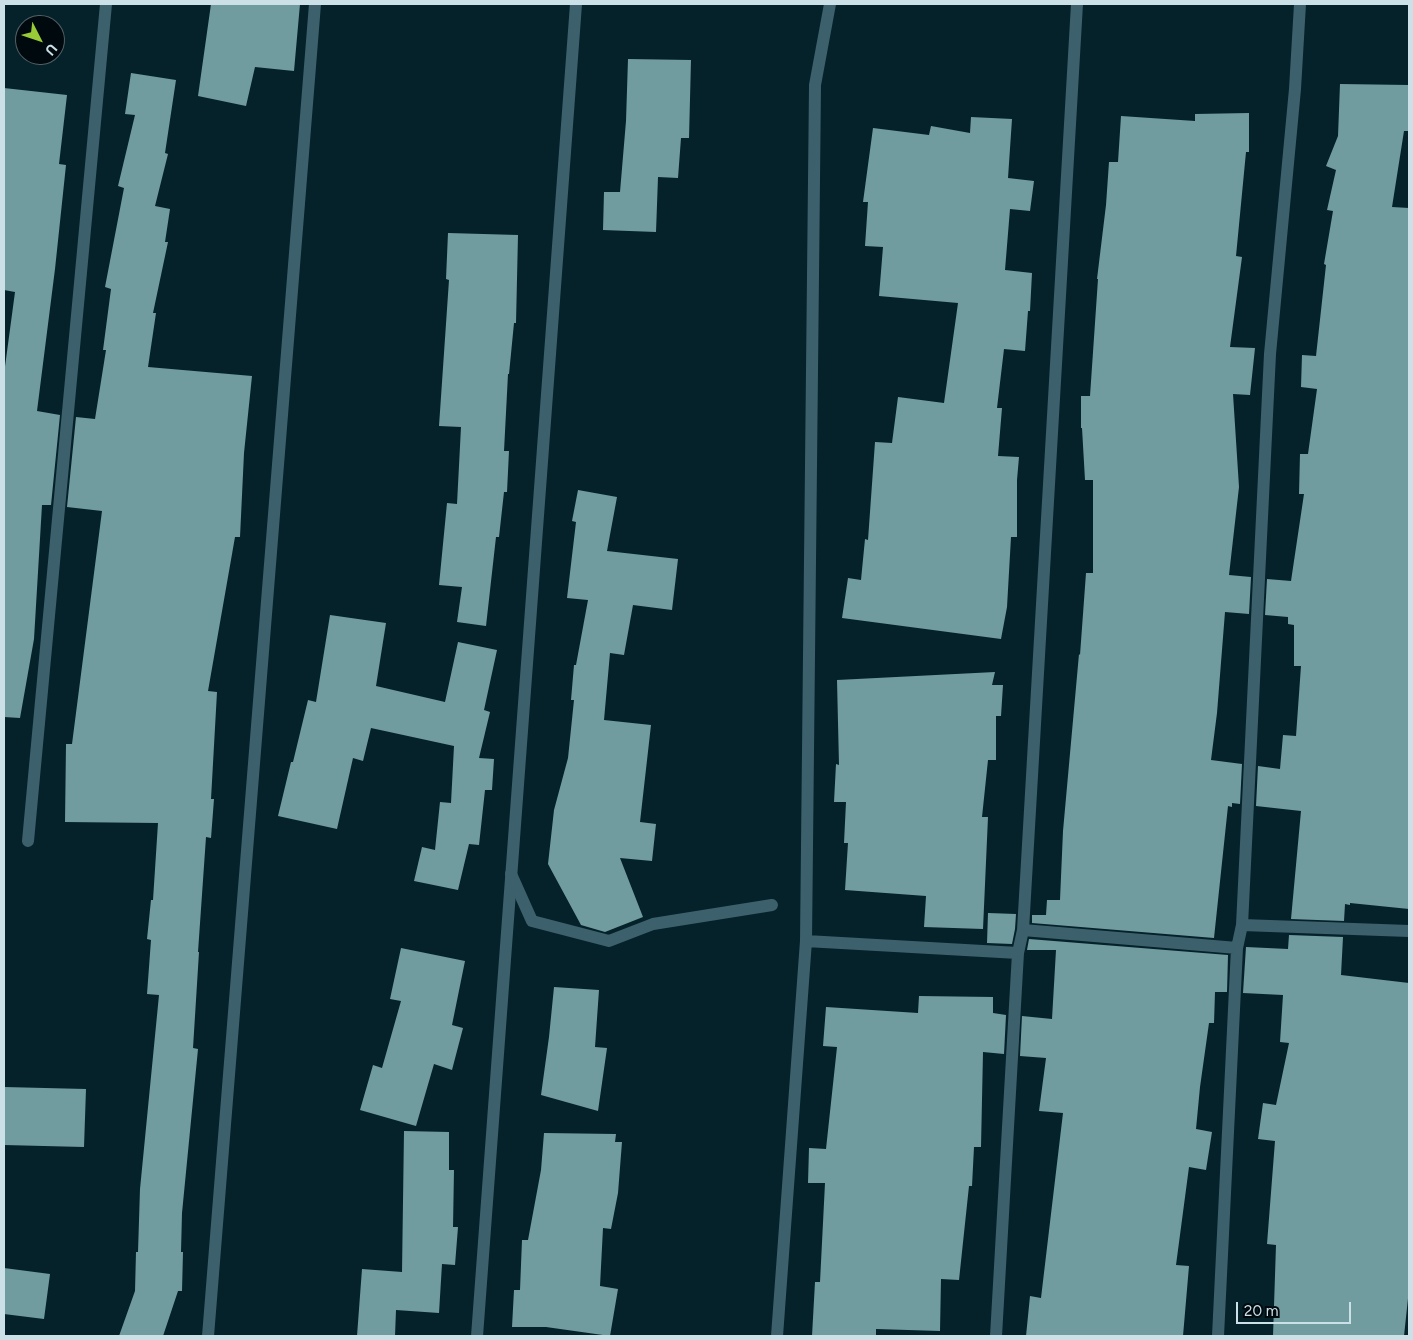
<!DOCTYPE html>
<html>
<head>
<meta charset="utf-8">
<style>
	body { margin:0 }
	#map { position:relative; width:1413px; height:1340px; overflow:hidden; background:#05222a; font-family:Figtree,sans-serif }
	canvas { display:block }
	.frame { position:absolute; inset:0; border:5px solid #cce0e7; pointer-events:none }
	.north { position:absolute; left:15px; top:15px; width:50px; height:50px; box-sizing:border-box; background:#000a0e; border:1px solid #526065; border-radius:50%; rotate:131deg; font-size:14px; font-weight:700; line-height:20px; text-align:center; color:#cce0e7 }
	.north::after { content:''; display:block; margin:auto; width:18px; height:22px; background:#98cb37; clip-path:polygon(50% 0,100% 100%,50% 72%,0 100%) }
	.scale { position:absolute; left:1236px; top:1302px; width:115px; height:22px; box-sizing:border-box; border:2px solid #cce0e7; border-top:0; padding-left:6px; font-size:15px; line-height:18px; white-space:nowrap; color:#cce0e7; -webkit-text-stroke:4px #000a0e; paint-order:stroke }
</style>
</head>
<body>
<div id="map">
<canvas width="1413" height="1340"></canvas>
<div class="frame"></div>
<div class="north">U</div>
<div class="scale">20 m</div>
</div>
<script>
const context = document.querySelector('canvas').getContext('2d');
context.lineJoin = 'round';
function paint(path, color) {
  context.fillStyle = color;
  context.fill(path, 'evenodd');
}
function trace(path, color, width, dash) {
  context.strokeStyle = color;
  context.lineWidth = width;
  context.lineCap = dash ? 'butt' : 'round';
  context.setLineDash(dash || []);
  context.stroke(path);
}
const building = new Path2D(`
	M211,4H300L294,71L255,67L246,106L198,96Z
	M628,59L691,60L689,138H681L678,178L658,177L656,232L603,230L604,192H620L626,121Z
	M131,73L176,80L165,153L168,154L155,206L170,209L165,242H168L153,313H156L148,367L252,376L244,453L240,537H235L208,691L217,692L211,799H214L211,838L206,837L198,952H199L193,1048L198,1049L182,1213L181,1252H183L182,1291H178L163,1336H119L135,1291L136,1252H138L140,1189L159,995L147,994L151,940L147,939L151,900H153L158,823L65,822L66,744H72L102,511L67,507L76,417L95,419L106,350H103L111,289L105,287L124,188L118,186L135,115L125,114Z
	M1340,84L1409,85V131H1404L1392,207L1409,208V909L1350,903V905L1345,904L1344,921L1291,919L1301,811L1256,806L1258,766L1280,769L1283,735L1296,736L1301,666H1294V625L1288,624V617L1265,615L1267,579L1291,581L1304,494H1299L1300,454H1308L1317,389L1301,387L1302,355L1316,356L1326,265L1324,264L1333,211L1327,210L1336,170L1326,166L1338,136Z
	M4,88L67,95L59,164L66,165L55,269L37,411L60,415L51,505H42L34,639L20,718L4,717V374L15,292L4,290Z
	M1249,113V152H1246L1236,256L1242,257L1230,347L1255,348L1250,395L1233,394L1239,487L1229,575L1251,577L1249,614L1225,612L1217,713L1211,760L1242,764L1240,804L1232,803V807L1228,806L1214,938L1032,923V915H1046L1047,900H1060L1063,831L1079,654L1080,655L1086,573H1093V480H1085L1082,428H1081V396H1090L1098,279H1097L1106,205L1109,162H1118L1121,116L1195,121V114Z
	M971,117L1012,119L1008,178L1034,181L1030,211L1010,209L1005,270L1032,273L1030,311H1028L1025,351L1004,349L997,408H1002L998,456L1019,457L1017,480V537H1011L1007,607L1001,639L842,618L848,578L861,580L865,539L868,540L875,442L892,443L898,397L944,403L958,303L879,296L883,247L865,246L868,202H863L873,128L929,135L931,126L970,133Z
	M448,233L518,235L516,323H514L509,374H508L504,451H509L507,492H504L499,537H496L486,626L457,622L462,587L439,585L447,503L457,504L461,427L439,426L449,280L446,279Z
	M578,490L617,497L607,551L678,559L672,610L633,605L624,655L610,653L604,720L651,725L640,822L656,824L652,861L620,858L643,917L605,932L581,925L548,864L554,810L568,758L574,700H571L574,665H576L588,600L567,598L576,522L572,521Z
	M330,615L386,623L376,686L445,702L458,642L497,650L484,710L490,712L479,758L494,759L492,790H485L479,845L469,844L458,890L414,881L422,847L435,850L440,802L451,803L454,746L371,728L363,761L353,758L337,829L278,816L291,762H293L308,700L316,702Z
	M995,672L992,685H1003L1001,716H996V760H988L982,817H988L983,929L924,927L926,896L845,890L848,843H844L846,802H834L836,764L839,765L837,680Z
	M988,913L1016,914L1015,929L1012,944L987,943Z
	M1289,935L1343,937L1341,975L1409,983V1289L1404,1336H1273L1276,1245L1267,1244L1275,1141L1258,1139L1263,1103L1276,1105L1289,1043L1280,1042L1283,995L1243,993L1246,947L1288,949Z
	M1029,939L1228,955L1227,992H1215L1214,1023H1209L1200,1087L1196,1129L1212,1132L1206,1170L1189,1167L1176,1265L1189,1266L1183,1336H1026L1030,1296L1041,1298L1063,1113L1039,1111L1046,1058L1020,1056L1022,1016L1052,1019L1056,950H1027Z
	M401,948L465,961L452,1025L463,1028L452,1070L434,1064L416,1126L360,1110L373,1065L382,1068L401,1001L390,999Z
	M554,987L599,990L595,1047L607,1048L598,1111L541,1095L549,1037Z
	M919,996L993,997V1013L1006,1015L1004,1054L983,1052L981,1147H974L972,1186H969L959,1280L941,1279L940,1331L876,1329V1336H812L815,1282H820L825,1183H808L809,1148L826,1149L837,1047L823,1046L826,1007L918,1013Z
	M4,1087L86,1089L84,1147L4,1145Z
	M404,1131L449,1132V1170H454L453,1227H458L455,1265L442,1264L439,1313L396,1310L395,1336H357L362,1269L402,1272Z
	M544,1133L616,1134L615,1142H622L618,1193L611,1229L603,1228L600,1286L618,1289L610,1336L546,1327H512L514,1290H520L522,1240H528L541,1170Z
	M4,1268L50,1274L44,1319L4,1314Z`);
const service = new Path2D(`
	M511,874L532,921L609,941L653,924L772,905`);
const minor = new Path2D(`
	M28,841L106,4
	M1242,925L1409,931
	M1023,930L1237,948
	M806,941L1018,953
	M208,1336L315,4
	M477,1336L576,4
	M777,1336L806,941L815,85L830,4
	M996,1336L1018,953L1023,930L1077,4
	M1218,1336L1237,948L1242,925L1270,354L1295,89L1300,4`);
paint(building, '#719c9f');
trace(service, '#3c616d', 12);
trace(minor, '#3c616d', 12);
</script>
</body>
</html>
